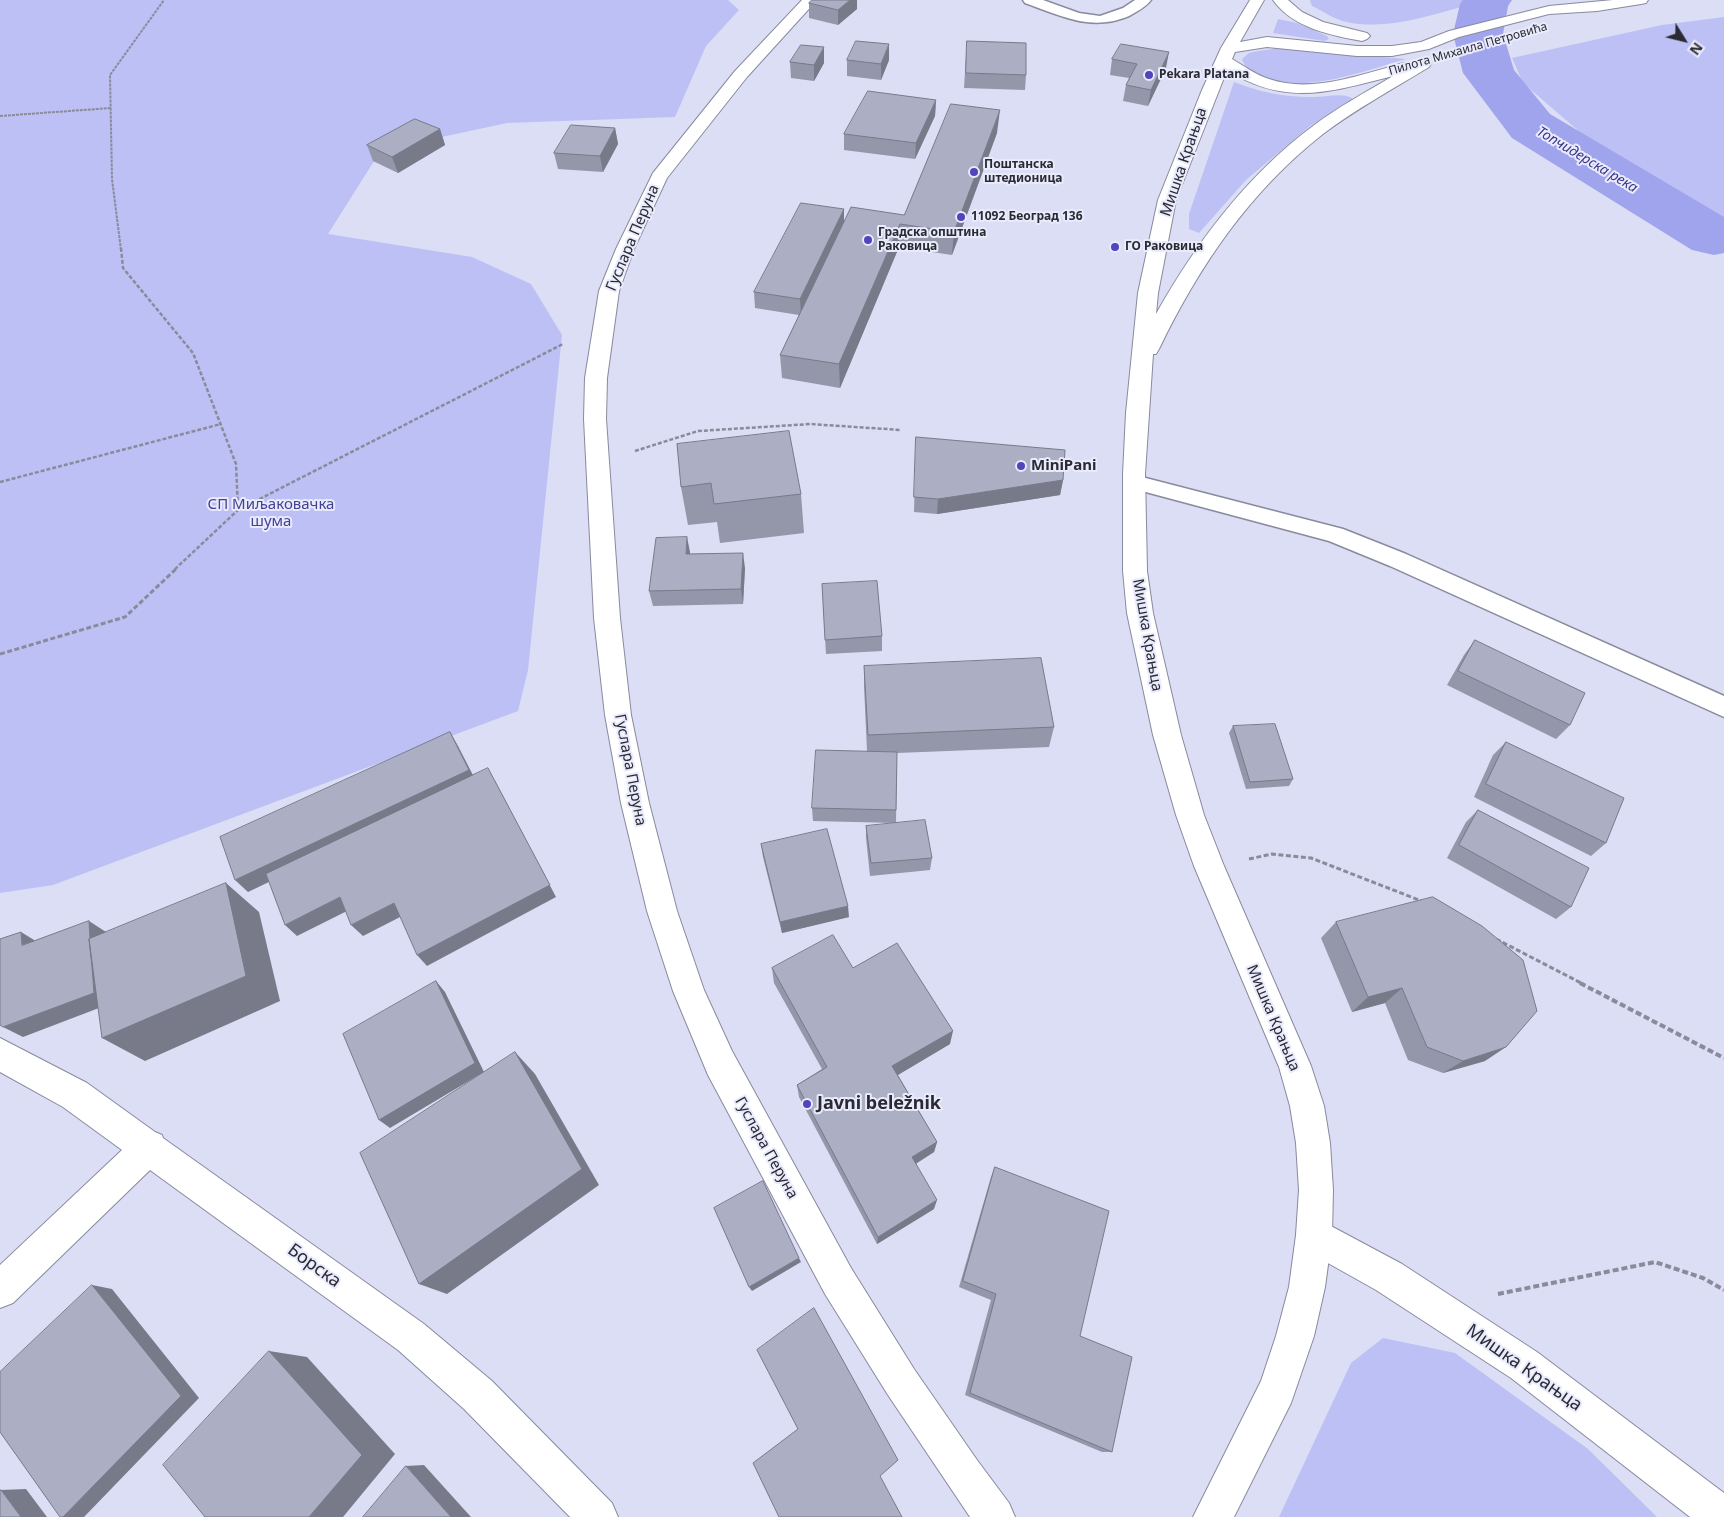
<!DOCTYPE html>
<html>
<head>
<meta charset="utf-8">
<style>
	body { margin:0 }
	#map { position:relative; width:1724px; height:1517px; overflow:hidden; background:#dbdef4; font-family:"Noto Sans",sans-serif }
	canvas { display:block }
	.north { position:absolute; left:1659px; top:15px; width:50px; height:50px; -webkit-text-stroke:4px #e9ebfd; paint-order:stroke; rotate:126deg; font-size:14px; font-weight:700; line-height:20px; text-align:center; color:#2a2a33 }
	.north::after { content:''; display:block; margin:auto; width:18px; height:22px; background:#2a2a33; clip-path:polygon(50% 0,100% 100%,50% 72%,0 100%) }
</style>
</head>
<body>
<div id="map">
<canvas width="1724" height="1517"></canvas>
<div class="north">N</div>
</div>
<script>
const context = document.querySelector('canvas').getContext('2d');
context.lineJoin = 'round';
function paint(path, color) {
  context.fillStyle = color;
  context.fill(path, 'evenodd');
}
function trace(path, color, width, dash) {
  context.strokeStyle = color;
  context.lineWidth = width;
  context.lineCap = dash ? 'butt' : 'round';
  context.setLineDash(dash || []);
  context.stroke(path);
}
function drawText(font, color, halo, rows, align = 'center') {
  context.font = font + ' "Noto Sans",sans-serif';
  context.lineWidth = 4;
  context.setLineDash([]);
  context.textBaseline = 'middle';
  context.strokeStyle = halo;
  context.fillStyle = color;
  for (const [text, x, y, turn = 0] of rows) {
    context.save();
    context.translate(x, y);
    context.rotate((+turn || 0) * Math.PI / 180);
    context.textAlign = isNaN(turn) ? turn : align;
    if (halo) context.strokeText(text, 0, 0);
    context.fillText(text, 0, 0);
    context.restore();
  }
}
const green = new Path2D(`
	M0,0H728L739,10L706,46L675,117L507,123L381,150L328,234L472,257L531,284L562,335L528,670L518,711L53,885L0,893Z
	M1310,0H1477L1473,4C1433,14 1389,31 1347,22C1335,20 1323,11 1312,6Z
	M1724,17V218L1596,146L1523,83L1512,58L1662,25Z
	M1278,19L1297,23L1327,36L1329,39L1325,41L1273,33Z
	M1281,48L1406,59C1363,71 1304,95 1262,76C1253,72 1245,69 1242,59L1249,53L1258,51Z
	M1234,82C1259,92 1284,97 1310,97C1323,98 1340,92 1352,98V100L1310,126L1246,180L1199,233L1189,229V214Z
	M1383,1338L1455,1353L1588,1449L1657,1517H1279L1351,1363Z`);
const river = new Path2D(`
	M1463,0H1512L1508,6L1503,34L1514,70L1550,114L1724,217V253L1714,255L1692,250L1512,138L1463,73L1453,34L1460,4Z`);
const pathFar3 = new Path2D(`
	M0,116L111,108
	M121,250L112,179L110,75L164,0`);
const pathFar2 = new Path2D(`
	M121,248L123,268L193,353L236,464L238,510L174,570
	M635,451L698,431L810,424L901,430
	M0,482L221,424
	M238,510L563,344`);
const pathFar1 = new Path2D(`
	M0,654L125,617L176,569
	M1249,859L1272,854L1311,858L1424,902
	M1496,939L1583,984`);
const path = new Path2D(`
	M1580,983L1724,1058
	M1498,1294L1655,1262L1703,1278L1724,1290`);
const lane = new Path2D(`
	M1023,0H1043L1079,13L1100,16L1123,8L1135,0H1151C1146,7 1136,12 1129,16C1091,32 1062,16 1025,3Z
	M1134,475L1343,529L1406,554L1724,696V717L1390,566L1329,541L1127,487L1124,482L1127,477Z`);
const street = new Path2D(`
	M802,0H817L747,77L667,178L634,249L619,291L607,378L606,419L620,618L631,715L649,803L677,911L704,990L732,1051L851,1268L914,1369L977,1460L1009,1503L1015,1517H970L888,1395L825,1294L708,1075L673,991L647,911L621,803L605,715L594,618L584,419L585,378L599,291L616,249L653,173L735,71Z
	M0,1038L87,1083L155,1132L162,1135L163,1138L424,1324L492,1381L612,1503L618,1517H570L464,1409L398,1350L150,1170L13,1303L0,1308V1265L122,1150L63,1107L0,1072Z
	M1314,1217L1402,1264L1537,1352L1724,1493V1517H1690L1511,1378L1376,1290L1301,1248L1296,1235L1301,1222Z`);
const secondary = new Path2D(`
	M1250,0H1264L1240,42L1267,37L1357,46H1392L1421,42L1449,31L1549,6L1613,0H1648L1646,3L1641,4L1597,11L1549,14L1459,37L1429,49L1392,56H1357L1267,47L1235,52L1232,59C1244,66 1256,75 1269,79C1312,94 1362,74 1404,63L1410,65L1423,59L1429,61L1431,64L1429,67C1393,89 1356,109 1323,134C1250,191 1199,266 1159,349L1156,354H1153L1145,474L1147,571L1153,613L1181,735L1204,815L1224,866L1311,1066L1324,1106L1330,1143L1333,1190L1332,1235L1325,1287L1314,1336L1291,1403L1234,1517H1193L1261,1381L1276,1336L1289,1287L1296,1235L1299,1190L1296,1143L1290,1106L1279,1067L1194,866L1176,815L1153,735L1127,613L1123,571V474L1126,413L1138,293L1158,200L1202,90L1221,48ZM1227,70C1286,107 1330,92 1393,76C1366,92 1338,107 1313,126C1246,176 1196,243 1156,314L1158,293L1176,200Z
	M1273,0H1288L1302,12L1323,22L1367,33L1370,36L1367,39L1362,41C1330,35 1293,28 1273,0Z`);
const wall = new Path2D(`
	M812,0H857V9L838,25L809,18V3Z
	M967,41L1026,75L1025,90L964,88Z
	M1112,59L1166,68L1148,106L1123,101L1126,85L1129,78L1110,75Z
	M847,60H889L881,80L847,76Z
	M790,62L824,63L814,81L791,78Z
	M936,100L935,116L915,159L844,150V134Z
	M615,128L618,144L603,172L558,169L554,153Z
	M440,129L445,145L398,173L373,161L367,145Z
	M997,133L952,255L899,247L840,388L782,378L780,355L799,315L755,308L754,292L844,209V221L904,215Z
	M916,437L1063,480L1060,495L937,514L914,512Z
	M677,444L801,494L804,533L720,543L717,522L688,525L681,487Z
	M690,552V554L745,568L743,604L653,606L649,591Z
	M822,584L882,636V651L826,654Z
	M1475,640L1570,725L1556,739L1447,685L1464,655Z
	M864,666L1054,727L1049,747L897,753L896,823L813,821L812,808L867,751L864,686Z
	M1233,726L1293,779L1289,786L1246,789L1229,733Z
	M1506,742L1606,843L1591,856L1474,797L1493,755Z
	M1478,810L1571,907L1556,919L1447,858L1466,822Z
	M866,826L932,858L930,870L870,876L866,838Z
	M761,844L849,917L782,933L763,857Z
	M1336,922L1485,1061L1443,1073L1408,1060L1385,1003L1352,1012L1321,938Z
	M772,968H853L950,1044L898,1075L937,1142L934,1152L916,1163L934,1209L877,1244L799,1097L797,1085L822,1069L774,983Z
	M995,1167L1080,1336L1112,1452H1102L965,1395L991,1300L959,1287L991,1177Z`);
const shadedWall = new Path2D(`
	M850,0H857V9L838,25V10Z
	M889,44V60L881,80V64Z
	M824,47V63L814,81V65Z
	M1169,52L1166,68L1148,106L1151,90Z
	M936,100L935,116L915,159L916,143Z
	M1000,110L997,133L952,255L954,232Z
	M615,128L618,144L603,172L600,156Z
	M440,129L445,145L398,173L392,157Z
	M844,209V225L801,315L800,299Z
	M900,224L899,247L840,388L839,364Z
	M1063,480L1060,495L937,514L938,499Z
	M687,537L690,552L689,570L686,554Z
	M743,553L745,568L743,604L741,589Z
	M450,732L458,746L477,783L248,892L235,880Z
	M495,781L556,897L427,966L417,955Z
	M226,883L259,912L280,1001L145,1061L102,1038Z
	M340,897L351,909L297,936L285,925Z
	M394,903L404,915L363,936L351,925Z
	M848,906L849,917L782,933L780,922Z
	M89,921L106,932L112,1003L23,1037L3,1027Z
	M21,932L39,943L22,945Z
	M436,981L445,992L484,1072L390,1128L379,1120Z
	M1402,988L1385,1003L1352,1012L1368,997Z
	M953,1031L950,1044L891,1079L892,1066Z
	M1506,1047L1485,1061L1443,1073L1463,1061Z
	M515,1052L535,1074L599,1185L447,1294L419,1284Z
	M937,1142L934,1152L911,1167L912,1157Z
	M937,1200L934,1209L877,1244L878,1237Z
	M799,1258L801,1262L752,1291L749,1287Z
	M92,1285L112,1289L199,1398L84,1517H63Z
	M269,1351L307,1357L395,1454L343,1517H309Z
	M424,1465L471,1517H451L406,1466Z
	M26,1489L47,1517H21L1,1490Z`);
const building = new Path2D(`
	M812,0H850L838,10L809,3Z
	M856,41L889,44L881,64L847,60Z
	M967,41L1026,43V75L966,73Z
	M1121,44L1169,52L1151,90L1126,85L1137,64L1112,59Z
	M801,45L824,47L814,65L790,62Z
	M868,91L936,100L916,143L844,134Z
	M951,104L1000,110L954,232L900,224L839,364L780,355L851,207L904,215Z
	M415,119L440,129L392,157L367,145Z
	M571,125L615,128L600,156L554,153Z
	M801,203L844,209L800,299L754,292Z
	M789,431L801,494L714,504L711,483L681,487L677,444Z
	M916,437L1065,450L1063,480L938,499L914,497Z
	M687,537L686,554L743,553L741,589L649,591L656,538Z
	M877,581L882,636L825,640L822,584Z
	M1475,640L1585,693L1570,725L1458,671Z
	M1041,658L1054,727L868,735L864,666Z
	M1275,724L1293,779L1250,782L1233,726Z
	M450,732L469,770L235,880L220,837Z
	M1506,742L1624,798L1606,843L1486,784Z
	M816,750L897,752L896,810L812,808Z
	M488,768L550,885L417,955L394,903L351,925L340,897L285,925L266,874Z
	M1478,810L1589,868L1571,907L1459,845Z
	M925,820L932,858L871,863L866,826Z
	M827,829L848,906L780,922L761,844Z
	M226,883L246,976L102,1038L89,939Z
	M1433,897L1482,926L1523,960L1537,1011L1506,1047L1463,1061L1427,1047L1402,988L1368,997L1336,922Z
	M89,921L90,938L89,939L92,967L94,993L3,1027L0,1025V939L21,932L22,945Z
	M833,935L853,968L897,943L953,1031L892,1066L937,1142L912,1157L937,1200L878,1237L797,1085L827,1067L772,968Z
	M436,981L475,1063L379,1120L343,1034Z
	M515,1052L582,1169L419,1284L360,1153Z
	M995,1167L1109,1211L1080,1336L1132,1357L1112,1452L970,1393L996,1294L963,1281Z
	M763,1181L799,1258L749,1287L714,1208Z
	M92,1285L181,1396L63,1517H60L0,1432V1372Z
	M814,1308L898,1460L880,1476L902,1517H779L753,1463L798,1429L757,1350Z
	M269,1351L362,1455L309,1517H205L163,1465Z
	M406,1466L451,1517H363Z
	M1,1490L21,1517H0V1492Z`);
const markers = [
	[1149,75,5,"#4f45bc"],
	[974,172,5,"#4f45bc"],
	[961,217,5,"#4f45bc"],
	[868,240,5,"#4f45bc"],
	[1115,247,5,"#4f45bc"],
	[1021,466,5,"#4f45bc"],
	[807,1104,5,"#4f45bc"]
];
const farStreetnames = [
	["Пилота Михаила Петровића",1468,49,-16]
];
const farPoinames = [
	["Pekara Platana",1159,75],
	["Поштанска",984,165],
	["штедионица",984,179],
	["11092 Београд 136",971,217],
	["Градска општина",878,233],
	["Раковица",878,247],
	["ГО Раковица",1125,247]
];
const farWaternames = [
	["Топчидерска река",1587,160,31]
];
const streetNames = [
	["Мишка Крањца",1184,162,-71],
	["Гуслара Перуна",633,238,-67],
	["Мишка Крањца",1147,635,80],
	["Гуслара Перуна",630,770,79],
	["Мишка Крањца",1273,1018,67],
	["Гуслара Перуна",766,1148,61]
];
const poiNames = [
	["MiniPani",1031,466]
];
const parkNames = [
	["СП Миљаковачка",271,505],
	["шума",271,522]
];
const nearPoinames = [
	["Javni beležnik",817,1104]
];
const nearStreetnames = [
	["Борска",314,1266,36],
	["Мишка Крањца",1524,1368,35]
];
paint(green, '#bcc0f5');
paint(river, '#a0a4ec');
trace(lane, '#888a9e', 3);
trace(street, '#888a9e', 2);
trace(secondary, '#888a9e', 2);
trace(pathFar3, '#898b9b', 2, [3, 1]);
trace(pathFar2, '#898b9b', 2.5, [4, 2]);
trace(pathFar1, '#898b9b', 3, [5, 2.5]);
trace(path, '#898b9b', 4, [6, 3]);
paint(lane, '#fff');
paint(street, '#fff');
paint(secondary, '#fff');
paint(wall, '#9496a9');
paint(shadedWall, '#787a89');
paint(building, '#acafc4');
trace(building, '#787a89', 1);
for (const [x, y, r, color] of markers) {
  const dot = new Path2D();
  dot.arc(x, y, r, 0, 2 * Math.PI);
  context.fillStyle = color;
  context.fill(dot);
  trace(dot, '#e9ebfd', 2);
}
drawText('12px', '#2a2a33', '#e9ebfd', farStreetnames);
drawText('bold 12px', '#2a2a33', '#e9ebfd', farPoinames, 'left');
drawText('italic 14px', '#3b3589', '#e9ebfd', farWaternames);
drawText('15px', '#2a2a33', '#e9ebfd', streetNames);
drawText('bold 15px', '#2a2a33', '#e9ebfd', poiNames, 'left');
drawText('15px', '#444094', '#e9ebfd', parkNames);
drawText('bold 18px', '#2a2a33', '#e9ebfd', nearPoinames, 'left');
drawText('18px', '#2a2a33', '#e9ebfd', nearStreetnames);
</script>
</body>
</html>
